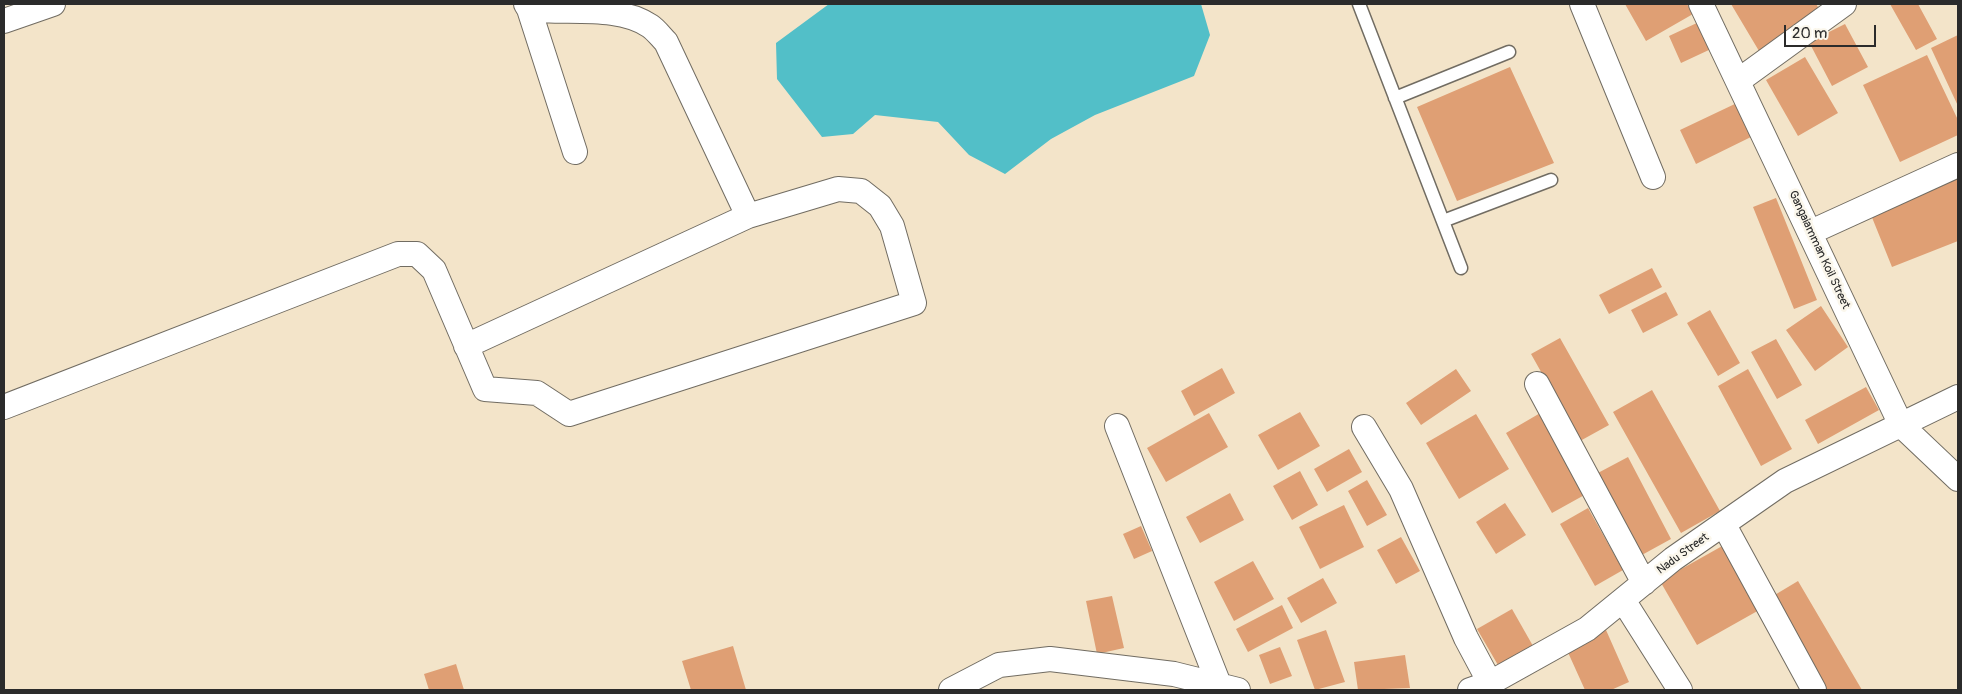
<!DOCTYPE html>
<html>
<head>
<meta charset="utf-8">
<style>
	body { margin:0 }
	#map { position:relative; width:1962px; height:694px; overflow:hidden; background:#f3e4c9; font-family:Pangolin,sans-serif }
	canvas { display:block }
	.frame { position:absolute; inset:0; border:5px solid #2b2b2b; pointer-events:none }
	.scale { position:absolute; left:1784px; top:25px; width:92px; height:22px; box-sizing:border-box; border:2px solid #2b2b2b; border-top:0; padding-left:6px; font-size:15px; line-height:18px; white-space:nowrap; color:#2b2b2b; -webkit-text-stroke:4px #fbf7ec; paint-order:stroke }
</style>
</head>
<body>
<div id="map">
<canvas width="1962" height="694"></canvas>
<div class="frame"></div>
<div class="scale">20 m</div>
</div>
<script>
const context = document.querySelector('canvas').getContext('2d');
context.lineJoin = 'round';
function paint(path, color) {
  context.fillStyle = color;
  context.fill(path, 'evenodd');
}
function trace(path, color, width, dash) {
  context.strokeStyle = color;
  context.lineWidth = width;
  context.lineCap = dash ? 'butt' : 'round';
  context.setLineDash(dash || []);
  context.stroke(path);
}
function drawText(font, color, halo, rows, align = 'center') {
  context.font = font + ' Pangolin,sans-serif';
  context.lineWidth = 5;
  context.setLineDash([]);
  context.textBaseline = 'middle';
  context.strokeStyle = halo;
  context.fillStyle = color;
  for (const [text, x, y, turn = 0] of rows) {
    context.save();
    context.translate(x, y);
    context.rotate((+turn || 0) * Math.PI / 180);
    context.textAlign = isNaN(turn) ? turn : align;
    if (halo) context.strokeText(text, 0, 0);
    context.fillText(text, 0, 0);
    context.restore();
  }
}
const water = new Path2D(`
	M829,4H1201L1210,35L1194,76L1095,115L1051,139L1005,174L969,155L938,122L875,115L853,134L822,137L777,79L776,43Z`);
const building = new Path2D(`
	M1625,4H1687L1693,14L1646,41Z
	M1731,4H1816L1822,13L1759,51Z
	M1890,4H1918L1937,39L1916,50Z
	M1699,22L1711,49L1681,63L1669,36Z
	M1845,24L1868,67L1832,86L1809,42Z
	M1958,35V106L1931,48Z
	M1927,55L1958,120V135L1900,162L1863,85Z
	M1805,57L1838,113L1798,136L1766,80Z
	M1510,67L1554,163L1457,201L1417,107Z
	M1739,102L1755,135L1696,164L1680,130Z
	M1958,175V241L1892,267L1869,210Z
	M1776,198L1817,300L1794,309L1753,207Z
	M1652,268L1662,287L1609,314L1599,295Z
	M1666,292L1678,315L1643,333L1631,310Z
	M1821,306L1848,347L1815,371L1786,330Z
	M1710,310L1740,363L1718,376L1687,323Z
	M1560,338L1609,425L1580,441L1531,354Z
	M1776,339L1802,385L1777,399L1751,352Z
	M1222,368L1235,393L1194,416L1181,391Z
	M1456,369L1471,391L1421,425L1406,403Z
	M1748,369L1792,449L1761,466L1718,386Z
	M1866,387L1879,410L1818,444L1805,420Z
	M1652,390L1720,511L1681,533L1613,412Z
	M1300,412L1320,446L1278,470L1258,435Z
	M1542,412L1588,493L1552,513L1506,433Z
	M1209,413L1228,447L1166,482L1147,448Z
	M1476,414L1509,469L1459,499L1426,443Z
	M1349,449L1362,472L1327,492L1314,469Z
	M1628,457L1671,539L1640,556L1596,474Z
	M1300,471L1318,505L1292,520L1273,486Z
	M1367,480L1387,515L1367,526L1348,491Z
	M1230,493L1244,520L1200,543L1186,517Z
	M1505,503L1526,535L1496,554L1476,522Z
	M1344,505L1364,547L1320,569L1299,527Z
	M1588,508L1623,570L1595,586L1560,524Z
	M1141,526L1152,551L1134,559L1123,534Z
	M1401,537L1420,571L1396,584L1377,550Z
	M1724,545L1761,609L1697,645L1660,581Z
	M1253,561L1274,599L1234,621L1214,582Z
	M1323,578L1337,603L1301,623L1287,598Z
	M1798,581L1862,690H1823L1768,599Z
	M1112,596L1124,648L1097,654L1086,601Z
	M1282,605L1293,628L1248,652L1236,629Z
	M1512,609L1537,653L1502,672L1477,629Z
	M1326,630L1345,682L1315,690L1297,640Z
	M1606,630L1629,682L1611,690H1585L1566,648Z
	M733,646L746,690H691L682,661Z
	M1280,647L1292,676L1270,684L1259,655Z
	M1405,655L1410,688L1358,690L1354,662Z
	M456,664L464,690H429L424,674Z`);
const lane = new Path2D(`
	M1359,4L1461,268
	M1395,98L1509,52
	M1443,221L1551,180`);
const street = new Path2D(`
	M526,4L529,9C566,14 618,4 650,26C656,30 661,37 666,42L748,216
	M1582,4L1653,177
	M1701,4L1901,425L1958,479
	M529,9L575,152
	M4,21L53,4
	M1738,81L1844,4
	M1811,232L1958,165
	M1537,384L1644,583
	M4,407L398,254H417L434,270L485,389L537,393L569,414L914,303L892,226L880,206L861,191L838,189L748,216L466,346
	M1117,426L1220,687
	M1364,427L1401,489L1466,638L1490,683
	M1724,525L1814,690
	M1623,600L1680,690
	M951,690L999,665L1050,659L1174,674L1238,690
	M1470,690L1490,683L1587,629L1673,559L1785,481L1958,397`);
const streetNames = [
	["Gangaiamman Koil Street",1819,250,65],
	["Nadu Street",1683,554,-36]
];
paint(water, '#52bfc8');
paint(building, '#df9f74');
trace(lane, '#716c62', 15);
trace(street, '#716c62', 26);
trace(lane, '#fff', 12);
trace(street, '#fff', 24);
drawText('12px', '#2b2b2b', '#fbf7ec', streetNames);
</script>
</body>
</html>
